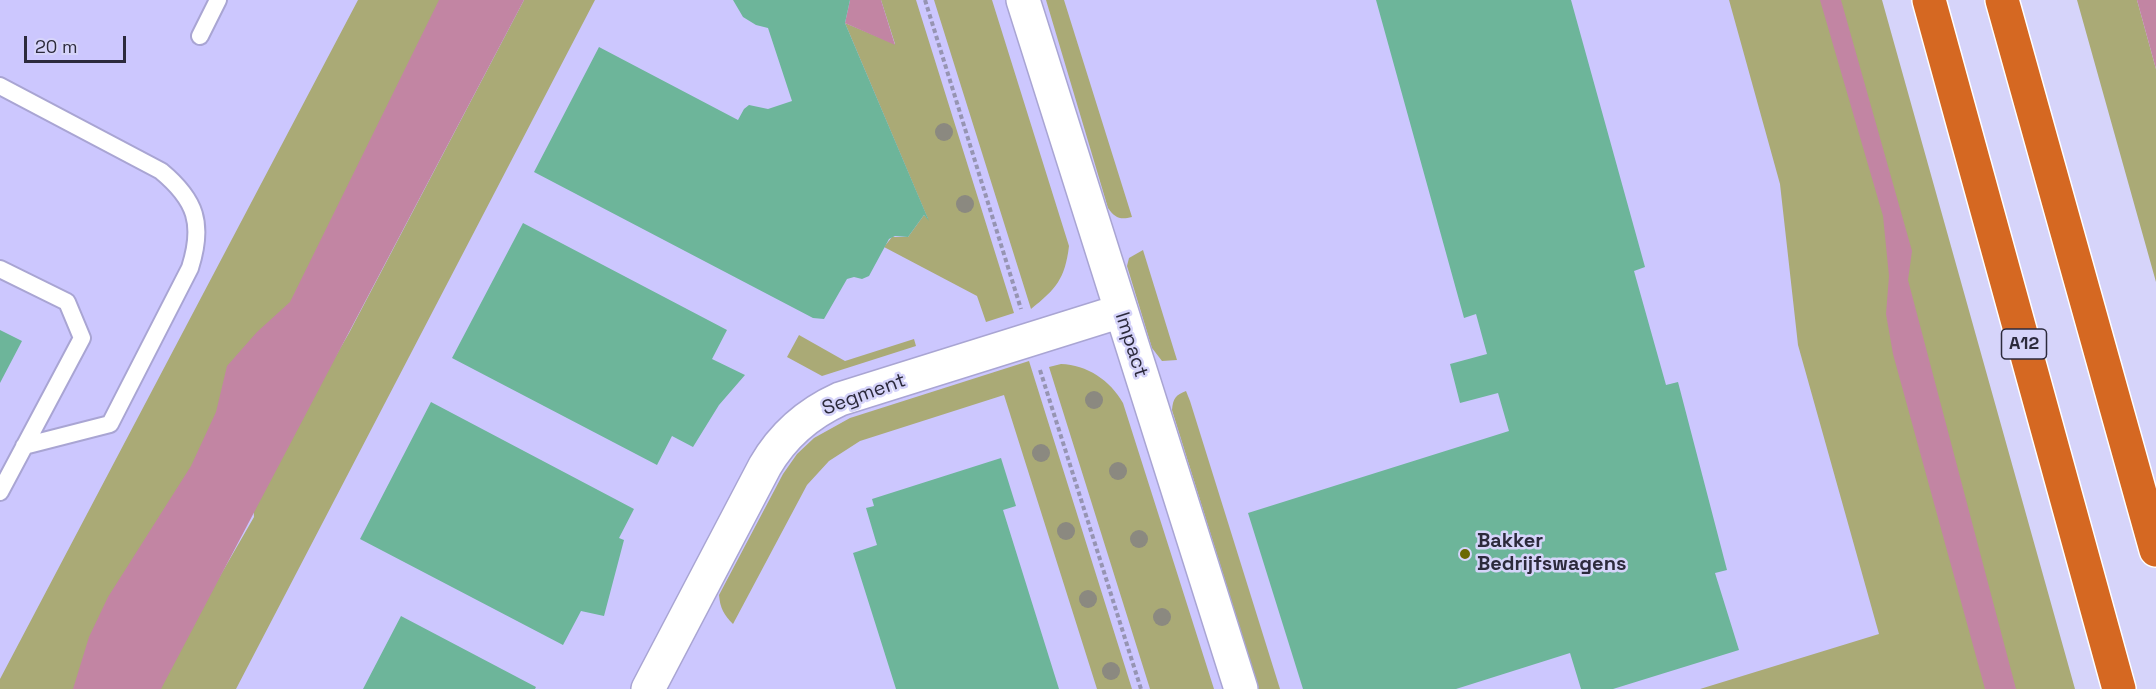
<!DOCTYPE html>
<html>
<head>
<meta charset="utf-8">
<style>
	body { margin:0 }
	#map { position:relative; width:2156px; height:689px; overflow:hidden; background:#d6d4fa; font-family:"Space Grotesk",sans-serif }
	canvas { display:block }
	.scale { position:absolute; left:24px; top:36px; width:102px; height:27px; box-sizing:border-box; border:3px solid #2c2a3c; border-top:0; padding-left:8px; font-size:18px; line-height:21px; white-space:nowrap; color:#2c2a3c; -webkit-text-stroke:4px #d6d4fa; paint-order:stroke }
</style>
</head>
<body>
<div id="map">
<canvas width="2156" height="689"></canvas>
<div class="scale">20 m</div>
</div>
<script>
const context = document.querySelector('canvas').getContext('2d');
context.lineJoin = 'round';
function paint(path, color) {
  context.fillStyle = color;
  context.fill(path, 'evenodd');
}
function trace(path, color, width, dash) {
  context.strokeStyle = color;
  context.lineWidth = width;
  context.lineCap = dash ? 'butt' : 'round';
  context.setLineDash(dash || []);
  context.stroke(path);
}
function drawText(font, color, halo, rows, align = 'center') {
  context.font = font + ' "Space Grotesk",sans-serif';
  context.lineWidth = 5;
  context.setLineDash([]);
  context.textBaseline = 'middle';
  context.strokeStyle = halo;
  context.fillStyle = color;
  for (const [text, x, y, turn = 0] of rows) {
    context.save();
    context.translate(x, y);
    context.rotate((+turn || 0) * Math.PI / 180);
    context.textAlign = isNaN(turn) ? turn : align;
    if (halo) context.strokeText(text, 0, 0);
    context.fillText(text, 0, 0);
    context.restore();
  }
}
const built = new Path2D(`
	M0,0H1829L2001,689H0Z`);
const green = new Path2D(`
	M358,0H455L83,689H0V679Z
	M524,0H595L236,689H155L254,517L253,500L349,333Z
	M881,0H916L1014,313L986,322L977,296L884,247L892,237H908L924,215L928,219L845,23L895,44Z
	M934,0H992L1069,246C1065,279 1056,289 1031,309Z
	M1046,0H1064L1132,217C1120,220 1115,218 1108,208Z
	M1729,0H1882L2075,689H1700L1879,634L1798,345L1780,184Z
	M2077,0H2137L2156,69V282Z
	M1143,250L1177,360L1162,361L1152,348L1127,266L1129,258Z
	M799,335L845,361L914,339L916,346L822,376L787,357Z
	M1029,361L1132,689H1097L1004,395L860,441L829,461L807,485L733,624C724,615 720,608 719,595L783,474L797,454L814,438L850,418Z
	M1061,364C1087,365 1110,380 1123,403L1214,689H1150L1049,367Z
	M1186,391L1190,401L1280,689H1259L1172,410C1173,398 1176,395 1186,391Z`);
const water = new Path2D(`
	M439,0H524L161,689H73L89,637L108,597L191,466L216,412L227,366L257,332L290,302Z
	M850,0H881L895,45L845,23Z
	M1820,0H1841L1912,251L1908,280L2016,689H1985L1893,354L1886,314L1889,276L1883,216Z
	M2137,0H2156V69Z`);
const building = new Path2D(`
	M733,0H850L845,23L929,221L924,215L908,237L895,236L889,239L869,276L862,279L854,277L847,279L824,319L813,318L534,172L599,47L738,120L744,109L749,105L768,109L792,101L768,28L756,25L743,17Z
	M1376,0H1571L1645,267L1634,271L1666,385L1678,382L1727,570L1715,573L1739,650L1613,689H1581L1570,653L1456,689H1303L1248,513L1509,431L1498,393L1460,403L1450,364L1487,354L1476,314L1464,318Z
	M523,223L727,330L712,359L745,375L719,405L693,447L672,436L657,465L452,358Z
	M0,330L22,341L0,383Z
	M431,402L634,509L619,538L624,540L604,616L581,611L563,645L360,539Z
	M1001,458L1016,506L1003,510L1059,689H896L853,553L877,545L866,508L874,506L872,499Z
	M401,616L536,687L535,689H363Z`);
const path = new Path2D(`
	M925,0L1021,309
	M1040,370L1141,689`);
const lane = new Path2D(`
	M200,36L218,0
	M0,86L161,171C196,200 204,224 190,268L110,424L24,446
	M0,269L67,302L82,338L0,492`);
const street = new Path2D(`
	M1023,0L1241,689
	M648,689L765,466C783,435 807,414 840,399L1121,311`);
const highway = new Path2D(`
	M1929,0L2119,689
	M2002,0L2156,550`);
const trees = [
	[944,132],
	[965,204],
	[1094,400],
	[1041,453],
	[1118,471],
	[1066,531],
	[1139,539],
	[1088,599],
	[1162,617],
	[1111,671]
];
const markers = [
	[1465,554,6,"#6b6803"]
];
const shields = [
	[2024,344,45]
];
const shieldNames = [
	["A12",2024,344]
];
const streetNames = [
	["Impact",1131,345,72],
	["Segment",864,395,-20]
];
const poiNames = [
	["Bakker",1477,542],
	["Bedrijfswagens",1477,565]
];
paint(built, '#ccc7fe');
paint(green, '#aaaa76');
paint(water, '#c285a3');
paint(building, '#6db59a');
trace(lane, '#a9a5d3', 20);
trace(street, '#a9a5d3', 36);
trace(highway, '#fff', 36);
trace(path, '#9694b2', 4, [4.5, 3]);
trace(lane, '#fff', 16);
trace(street, '#fff', 33);
trace(highway, '#d56822', 33);
context.fillStyle = '#8b8980';
for (const [x, y] of trees) {
  context.beginPath();
  context.arc(x, y, 9, 0, 2 * Math.PI);
  context.fill();
}
for (const [x, y, r, color] of markers) {
  const dot = new Path2D();
  dot.arc(x, y, r, 0, 2 * Math.PI);
  context.fillStyle = color;
  context.fill(dot);
  trace(dot, '#d6d4fa', 2);
}
for (const [x, y, w] of shields) {
  const box = new Path2D();
  box.roundRect(x - w / 2, y - 15, w, 30, 4.5);
  context.fillStyle = '#d6d4fa';
  context.fill(box);
  trace(box, '#2c2a3c', 1.5);
}
drawText('bold 18px', '#2c2a3c', null, shieldNames);
drawText('20px', '#2c2a3c', '#d6d4fa', streetNames);
drawText('bold 20px', '#2c2a3c', '#d6d4fa', poiNames, 'left');
</script>
</body>
</html>
